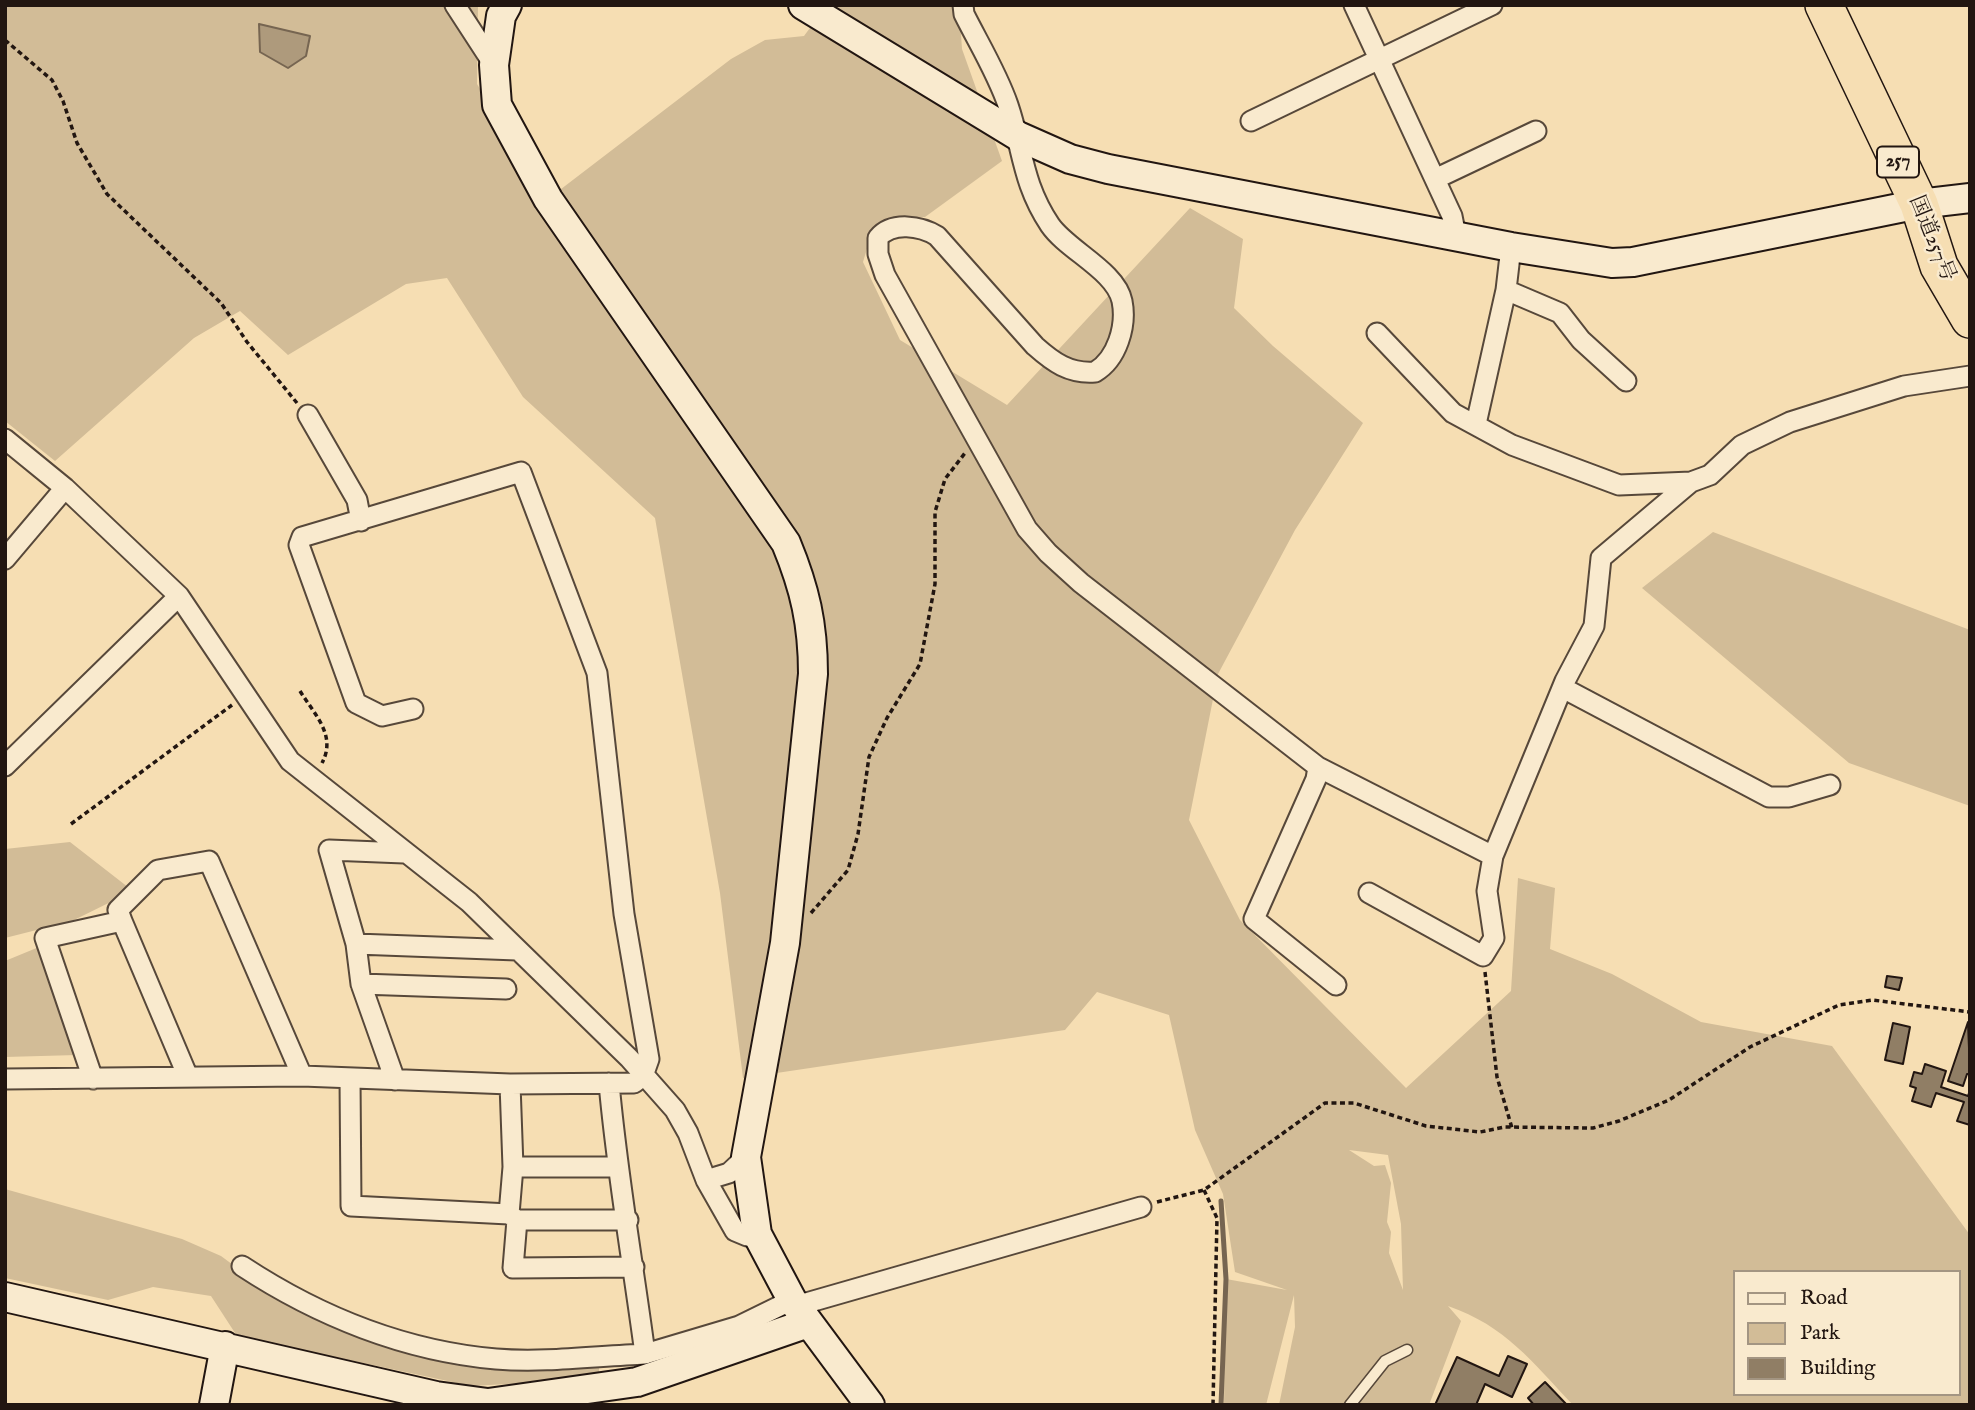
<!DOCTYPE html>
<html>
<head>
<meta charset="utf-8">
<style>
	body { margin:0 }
	#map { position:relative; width:1975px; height:1410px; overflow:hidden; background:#f6deb3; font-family:"IM FELL English",serif }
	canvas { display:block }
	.frame { position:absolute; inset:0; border:7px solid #221611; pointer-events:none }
	.legend { position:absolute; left:1733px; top:1270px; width:228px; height:126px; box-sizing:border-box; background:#f9eace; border:2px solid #a39582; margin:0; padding:9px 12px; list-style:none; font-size:21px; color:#221611 }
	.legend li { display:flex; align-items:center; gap:14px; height:35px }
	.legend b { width:35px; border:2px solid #a39582 }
</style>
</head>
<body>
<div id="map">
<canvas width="1975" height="1410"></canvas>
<div class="frame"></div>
<ul class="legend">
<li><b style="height:9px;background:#f9eace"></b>Road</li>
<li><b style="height:19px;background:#d2bc97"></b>Park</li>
<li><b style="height:19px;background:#907e65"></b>Building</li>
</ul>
</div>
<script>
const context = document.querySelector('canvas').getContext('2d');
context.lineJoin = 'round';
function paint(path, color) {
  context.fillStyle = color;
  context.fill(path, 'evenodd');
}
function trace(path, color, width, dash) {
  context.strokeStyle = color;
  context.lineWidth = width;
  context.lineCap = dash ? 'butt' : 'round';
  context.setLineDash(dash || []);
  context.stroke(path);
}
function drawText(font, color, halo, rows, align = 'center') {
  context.font = font + ' "IM FELL English","Noto Serif JP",serif';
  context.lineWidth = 5;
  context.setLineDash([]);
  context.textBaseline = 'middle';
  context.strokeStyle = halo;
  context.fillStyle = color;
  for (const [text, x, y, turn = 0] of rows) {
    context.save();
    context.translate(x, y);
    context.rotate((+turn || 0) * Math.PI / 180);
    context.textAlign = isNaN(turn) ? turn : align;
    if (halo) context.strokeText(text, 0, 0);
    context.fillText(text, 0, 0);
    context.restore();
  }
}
const green = new Path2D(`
	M5,5H478L477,84L548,199L731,59L765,40L804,36L827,5H959L962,49L1002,161L925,217L892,219L872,232L863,262L900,340L1007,405L1190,208L1243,239L1234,308L1273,346L1363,423L1295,530L1218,674L1189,820L1240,920L1406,1088L1511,991L1518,878L1555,888L1550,949L1612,974L1701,1022L1832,1046L1970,1235V1405H1573C1532,1362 1506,1326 1448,1306L1461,1321L1429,1405H1279L1295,1327L1294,1295L1266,1405H1224L1226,1279L1287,1290L1235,1272L1223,1194L1195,1130L1169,1015L1097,992L1065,1030L743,1078L720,893L655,518L523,397L447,278L406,284L288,355L240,311L194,338L55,461L5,421ZM1349,1150L1388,1155L1401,1224L1403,1290L1389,1253L1391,1232L1387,1222L1391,1183L1385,1165L1374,1166ZM1735,1272H1959V1394H1735Z
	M1713,532L1970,630V806L1849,763L1642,588Z
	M70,842L133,891L72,921L5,938V849Z
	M39,947L77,1055L5,1057V961Z
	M5,1189L182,1239L221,1256L279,1299L362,1335L599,1364V1379L471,1386L237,1336L211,1296L153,1287L108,1300L5,1278Z`);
const water = new Path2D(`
	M259,24L310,36L306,56L288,68L260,52Z`);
const stream = new Path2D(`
	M1221,1405L1226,1279L1221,1201`);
const building = new Path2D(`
	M1887,976L1902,978L1899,990L1885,987Z
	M1968,1022L1970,1074H1967L1963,1086L1948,1081Z
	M1893,1023L1910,1027L1903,1064L1885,1060Z
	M1925,1064L1946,1071L1941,1087L1968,1096L1970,1090V1125L1957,1121L1964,1102L1936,1093L1931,1107L1912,1101L1916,1088L1910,1086L1914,1072L1922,1074Z
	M1508,1356L1527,1364L1512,1397L1485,1384L1476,1405H1435L1457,1357L1499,1376Z
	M1545,1382L1567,1405H1534L1528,1398Z`);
const path = new Path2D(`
	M5,40L52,80L63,101L77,143L107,194L221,303L247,342L297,403
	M300,691C314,714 337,735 322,763
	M71,824L232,705
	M811,913L848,870L858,834L869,757L887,718L920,664L935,584V512L945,479L965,453
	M1485,972L1497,1077L1512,1128
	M1204,1190L1217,1218L1213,1405
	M1157,1202L1204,1190L1325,1103H1354L1426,1126L1480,1132L1505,1127L1593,1128L1619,1121L1669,1100L1750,1047L1839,1005L1872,1000L1970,1012`);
const lane = new Path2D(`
	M1350,1405L1385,1361L1407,1350`);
const street = new Path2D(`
	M455,5L494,65
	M963,5L964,14C979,44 997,73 1008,105C1023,149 1022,183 1050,225C1067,250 1116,271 1122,301C1127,326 1117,359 1095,372C1069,374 1053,362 1035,346L937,236C921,226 892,221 878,238V254L885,275L1027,529L1048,553L1081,583L1318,767L1493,856
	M1354,5L1452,216L1456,236
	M1251,121L1492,5
	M1435,179L1536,131
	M1506,290L1560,313L1581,340L1626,381
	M1377,333L1453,413L1512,445L1619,485L1691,482L1710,475L1742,445L1790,422L1904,386L1970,376
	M308,415L357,500L361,521
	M1476,424L1506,290L1511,247
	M5,439L65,488L179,596L290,761L469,902L629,1058L675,1110L688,1133L706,1180L735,1231L747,1236L757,1234
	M5,559L65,488
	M1563,688L1769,797H1789L1830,785
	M5,766L179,596
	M1318,767L1316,779L1254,919L1336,985
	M1369,893L1483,956L1494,938L1487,891L1493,856L1565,681L1594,626L1601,558L1691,482
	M122,921L188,1077
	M356,944L517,950
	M361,984L506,989
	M350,1078L351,1206L509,1214
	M5,1079L302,1076L510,1084L634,1083L643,1076L649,1059L624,914L597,673L521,472L302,537L299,545L356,703L382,716L413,709
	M93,1079L45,938L122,921L118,910L158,870L209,861L302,1076
	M395,1080L361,984L356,944L329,850L404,853
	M609,1083C617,1174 633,1263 645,1354L739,1326L792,1300
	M510,1084L513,1167L509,1214L517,1220L513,1268L634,1267
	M513,1167H617
	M706,1180L729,1173L746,1157
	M517,1220H628
	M242,1266C318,1316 405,1351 496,1359C544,1363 596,1356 645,1354
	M796,1306L1141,1207`);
const secondary = new Path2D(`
	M507,5L501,16L494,65L497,105L548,199L786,543C805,589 813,624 813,674L785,943L746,1157L757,1234L792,1300L870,1405
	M803,5L1018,136L1070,159L1108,169L1511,247L1612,263L1633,262L1919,204L1970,198
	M5,1297L436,1396L488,1403L637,1382L808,1323
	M214,1405L225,1346`);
const highway = new Path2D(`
	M1824,5L1919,204L1939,266L1970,319`);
const shields = [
	[1898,162,42]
];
const shieldNames = [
	["257",1898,162]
];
const streetNames = [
	["国道257号",1931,239,68]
];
paint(green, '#d2bc97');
paint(water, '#ae9a7c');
trace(water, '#766551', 2);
trace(stream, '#766551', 5);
paint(building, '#907e65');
trace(building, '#221611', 2);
trace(lane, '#57483a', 13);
trace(street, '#57483a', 23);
trace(secondary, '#221611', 32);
trace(highway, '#221611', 40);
trace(path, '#221611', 3.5, [5, 3.5]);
trace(lane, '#f9eace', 10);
trace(street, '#f9eace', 19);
trace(secondary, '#f9eace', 28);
trace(highway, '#f6deb3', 37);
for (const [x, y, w] of shields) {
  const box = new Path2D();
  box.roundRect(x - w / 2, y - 15.5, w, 31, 5);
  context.fillStyle = '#f9eace';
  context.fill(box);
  trace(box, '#221611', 2);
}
drawText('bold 19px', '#221611', null, shieldNames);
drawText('21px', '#221611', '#f9eace', streetNames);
</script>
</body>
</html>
